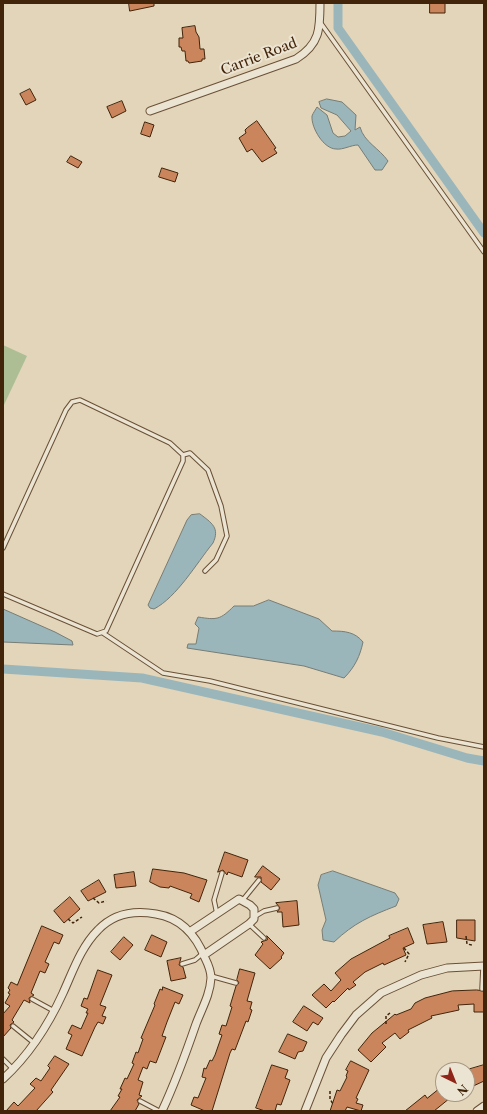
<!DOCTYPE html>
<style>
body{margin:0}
#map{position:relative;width:487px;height:1114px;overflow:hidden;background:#e2d5b9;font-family:"Libre Caslon Text",serif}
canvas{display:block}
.frame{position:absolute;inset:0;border:4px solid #42240a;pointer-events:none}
.north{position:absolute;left:435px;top:1062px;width:40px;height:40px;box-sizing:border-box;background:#ece4d2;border:1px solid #a89782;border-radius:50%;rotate:137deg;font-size:11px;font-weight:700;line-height:16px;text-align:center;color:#42240a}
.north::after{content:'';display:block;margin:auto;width:14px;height:18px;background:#8f2418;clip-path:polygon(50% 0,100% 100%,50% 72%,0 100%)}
</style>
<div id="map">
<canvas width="487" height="1114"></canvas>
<div class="frame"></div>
<div class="north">N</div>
</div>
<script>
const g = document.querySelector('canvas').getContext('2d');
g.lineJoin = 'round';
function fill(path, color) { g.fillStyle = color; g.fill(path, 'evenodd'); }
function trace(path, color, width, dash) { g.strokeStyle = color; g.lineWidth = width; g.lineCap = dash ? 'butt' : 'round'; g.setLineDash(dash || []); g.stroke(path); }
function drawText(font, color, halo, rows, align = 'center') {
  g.font = font + ' "Libre Caslon Text",serif'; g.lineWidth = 4; g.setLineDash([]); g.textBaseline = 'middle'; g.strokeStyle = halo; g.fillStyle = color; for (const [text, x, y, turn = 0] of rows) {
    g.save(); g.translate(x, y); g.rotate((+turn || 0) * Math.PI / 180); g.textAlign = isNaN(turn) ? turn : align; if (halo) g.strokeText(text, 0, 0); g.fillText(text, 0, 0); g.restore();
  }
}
fill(new Path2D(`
 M 3,345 L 27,356 L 3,407 Z`), '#adbe94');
const water = new Path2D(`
 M 327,99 L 342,102 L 356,115 L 355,130 L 360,127 C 364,142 379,148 388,161 L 382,170 L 375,170 L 358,145 C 351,145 343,150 336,149 C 324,149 311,128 312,116 C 313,113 316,109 317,107 L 327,115 L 333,133 L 338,137 L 345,136 L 351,131 L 337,115 L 321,108 L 319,102 Z
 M 200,514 C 212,523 220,528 213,543 C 196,564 177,597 154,609 L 150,608 L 148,605 L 187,520 L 191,515 Z
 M 269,600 L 319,619 L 332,631 C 345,631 355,632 363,642 C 360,656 355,667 344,678 L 304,666 L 187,648 L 188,644 L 196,644 L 199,628 L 195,624 L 198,617 C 217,620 220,620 234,606 L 253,606 Z
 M 3,609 L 55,632 L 72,641 L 73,645 L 3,642 Z
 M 333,871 L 395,893 L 399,899 L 396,906 C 370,916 354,923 334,942 L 323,940 L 322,930 L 326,920 L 318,885 L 321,875 Z`);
fill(water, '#9ab6bb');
trace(water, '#777c74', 1);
trace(new Path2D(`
 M 338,3 L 338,28 L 484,233
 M 3,669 L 142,678 L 382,732 L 467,758 L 484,761`), '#9ab6bb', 9);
const building = new Path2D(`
 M 129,3 L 154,3 L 154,6 L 130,11 Z
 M 430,3 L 445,3 L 445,13 L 430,13 Z
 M 195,26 L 196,32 L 199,37 L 200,49 L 204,49 L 205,59 L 202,59 L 202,61 L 189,63 L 188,61 L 186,61 L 185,51 L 182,51 L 181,47 L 179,47 L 179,38 L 183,38 L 182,28 Z
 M 30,89 L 36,100 L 26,105 L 20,94 Z
 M 122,101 L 126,111 L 112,118 L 107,107 Z
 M 257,121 L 276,148 L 274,149 L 277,153 L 262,162 L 252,149 L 247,152 L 239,138 L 246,133 L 245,130 L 247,128 Z
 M 145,122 L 154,125 L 150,137 L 141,134 Z
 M 71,156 L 82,162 L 78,168 L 67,162 Z
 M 162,168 L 178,173 L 175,182 L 159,177 Z
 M 225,852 L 248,860 L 242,877 L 228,872 L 227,875 L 223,870 L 218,872 Z
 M 263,866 L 280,879 L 271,890 L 261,882 L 261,877 L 255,877 Z
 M 153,869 L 184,873 L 207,880 L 199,902 L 190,898 L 192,894 L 170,886 L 169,888 L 160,887 L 150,882 Z
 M 134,872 L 136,886 L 116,888 L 114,875 Z
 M 99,880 L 106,892 L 88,901 L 81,891 Z
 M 70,897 L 80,909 L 64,923 L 54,911 Z
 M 297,901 L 299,925 L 283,927 L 282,912 L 277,912 L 280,908 L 276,903 Z
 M 457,920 L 475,920 L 475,941 L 457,938 Z
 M 443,922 L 447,942 L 427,944 L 423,925 Z
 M 42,926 L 63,935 L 59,944 L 54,942 L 45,962 L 49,964 L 45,973 L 40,971 L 31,993 L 34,995 L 29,998 L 30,1003 L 24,1000 L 12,1020 L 14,1022 L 10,1025 L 11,1028 L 3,1037 L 3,1014 L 10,1006 L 5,1003 L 10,994 L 8,993 L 10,990 L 8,988 L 11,982 L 17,985 Z
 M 408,928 L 414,943 L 403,948 L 406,955 L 384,965 L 383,963 L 365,972 L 353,982 L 356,985 L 349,990 L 348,988 L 334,1002 L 333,1001 L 326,1008 L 312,995 L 324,984 L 331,991 L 341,980 L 335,973 L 351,959 L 390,938 L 389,936 Z
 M 152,935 L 167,942 L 161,957 L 145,950 Z
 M 267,936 L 284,953 L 281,957 L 282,958 L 270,969 L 255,955 L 263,944 L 261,942 L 267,940 Z
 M 124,937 L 133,945 L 120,960 L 111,952 Z
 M 181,958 L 179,965 L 183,967 L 186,978 L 171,981 L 167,961 Z
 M 240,969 L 255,973 L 247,1001 L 252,1002 L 250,1009 L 252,1010 L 248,1022 L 246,1021 L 235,1050 L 232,1049 L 230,1053 L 212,1111 L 205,1111 L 191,1105 L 194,1097 L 198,1098 L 206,1078 L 202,1077 L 204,1068 L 206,1069 L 210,1060 L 212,1061 L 215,1055 L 222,1035 L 219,1034 L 222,1025 L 226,1026 L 232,1007 L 230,1006 L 236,986 L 239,983 L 237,980 Z
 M 98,970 L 112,975 L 100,1005 L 106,1007 L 102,1016 L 106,1017 L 103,1024 L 98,1022 L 95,1027 L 82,1056 L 66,1049 L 72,1035 L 68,1033 L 72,1025 L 81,1029 L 88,1013 L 86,1013 L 88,1009 L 81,1006 L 84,998 L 87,999 Z
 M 163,987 L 183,995 L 179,1004 L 175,1002 L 167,1022 L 162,1036 L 166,1037 L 156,1063 L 150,1061 L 147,1069 L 143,1067 L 138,1080 L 143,1082 L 139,1095 L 142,1096 L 137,1100 L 139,1104 L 135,1111 L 110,1111 L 120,1097 L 118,1096 L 122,1089 L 120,1089 L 125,1078 L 127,1079 L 134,1064 L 132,1063 L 136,1052 L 138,1053 L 143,1039 L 141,1038 L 155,1005 L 154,1004 L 160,989 L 162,990 Z
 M 477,990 L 484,991 L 484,1012 L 474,1012 L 474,1004 L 458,1005 L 459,1010 L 431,1016 L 432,1018 L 408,1030 L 409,1032 L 400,1039 L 395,1033 L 382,1043 L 386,1047 L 371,1062 L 358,1050 L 372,1033 L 389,1019 L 395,1014 L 396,1015 L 411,1009 L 415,1003 L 425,998 L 452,991 Z
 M 304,1006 L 323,1018 L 318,1025 L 313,1022 L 307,1031 L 293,1022 Z
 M 288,1034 L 307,1042 L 303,1051 L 298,1052 L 295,1059 L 279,1052 Z
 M 55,1056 L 69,1064 L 51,1090 L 53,1092 L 36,1111 L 6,1111 L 14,1102 L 18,1106 L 35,1088 L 30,1084 L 36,1078 L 41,1081 L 50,1068 L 48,1066 Z
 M 351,1061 L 369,1070 L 356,1098 L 358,1099 L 356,1103 L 363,1105 L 361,1111 L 347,1107 L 345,1111 L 330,1111 L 337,1090 L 340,1091 L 347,1077 L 346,1076 L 348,1071 L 346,1070 Z
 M 272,1065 L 288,1070 L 285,1078 L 290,1080 L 281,1105 L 277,1104 L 275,1111 L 265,1111 L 256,1108 Z
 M 484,1065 L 484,1081 L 469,1088 L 467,1070 Z
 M 443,1086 L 443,1094 L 455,1094 L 434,1111 L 405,1111 L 425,1095 L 427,1098 Z`);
fill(building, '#ca855d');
trace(building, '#42240a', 1);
const service = new Path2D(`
 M 320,22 L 484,252
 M 183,455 L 190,453 L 208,470 L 221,506 L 227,536 L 216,560 L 205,571
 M 3,548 L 66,410 L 72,402 L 80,400 L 170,443 L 183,455 L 183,461 L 106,631 L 97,634 L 3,594
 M 103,633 L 163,673 L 210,681 L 438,738 L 484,747
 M 242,901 L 259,880
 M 217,914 L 214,900 L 222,873
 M 254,917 L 264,911 L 277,908
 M 249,924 L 264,938
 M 182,964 L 195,960 L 202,954
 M 211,976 L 236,983
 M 482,989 L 483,967
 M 32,999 L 54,1011
 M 13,1026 L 34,1043
 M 3,1059 L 13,1069
 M 140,1101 L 159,1111`);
const minor = new Path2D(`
 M 150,111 L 296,59 C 320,44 320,29 320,3
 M 191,931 L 239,899 L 250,905 L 254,909 L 254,919 L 249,924 L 204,955
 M 3,1079 C 29,1055 48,1026 63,993 C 73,971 81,947 98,930 C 114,913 134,910 156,914 C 181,918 196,935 205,958 C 208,964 211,970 211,978 C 210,995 202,1008 196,1024 C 186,1053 175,1083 162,1111
 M 305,1111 L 326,1058 L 341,1035 L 356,1015 L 381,993 L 421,975 L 447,968 L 484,966
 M 477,1111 L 484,1106`);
trace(service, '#6a5036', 5.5);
trace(minor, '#6a5036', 9);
trace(new Path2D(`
 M 93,898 L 99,903 L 106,901
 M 68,919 L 73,923 L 82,917
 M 466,936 L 467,944 L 472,945
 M 404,948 L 409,954 L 405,962
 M 386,1024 L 386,1016 L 390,1013
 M 330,1091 L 330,1099 L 333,1104`), '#42240a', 1.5, [3, 2]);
trace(service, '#ece4d2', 3.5);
trace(minor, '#ece4d2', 7);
drawText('14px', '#42240a', '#ece4d2', [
 ["Carrie Road",259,57,-21]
]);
</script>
